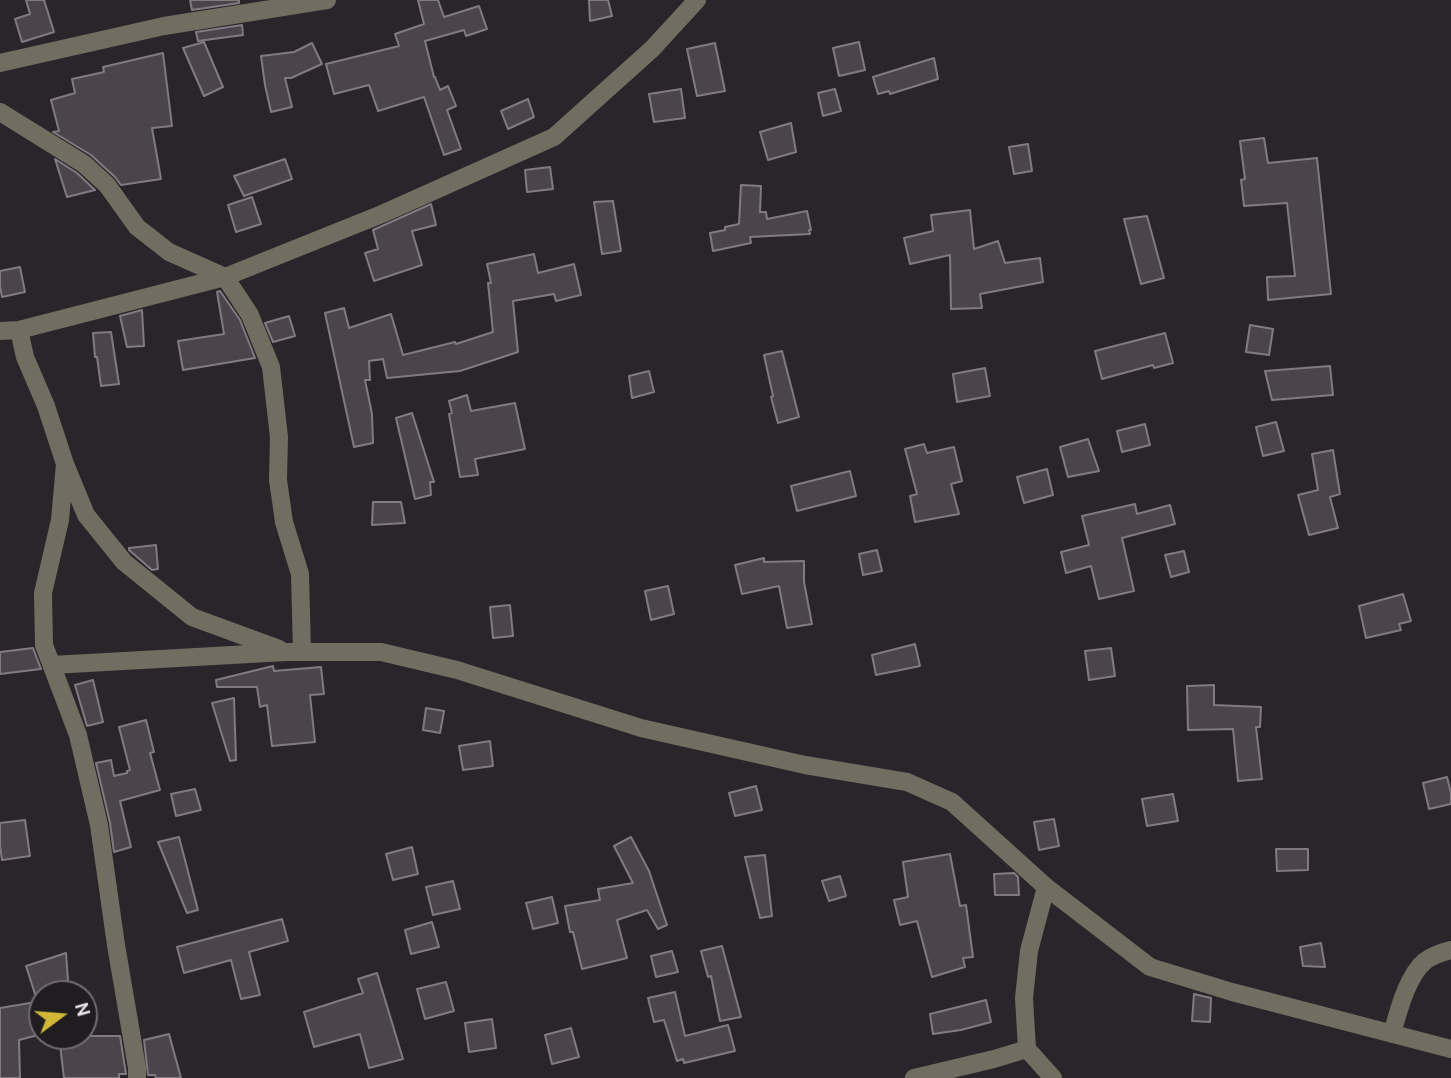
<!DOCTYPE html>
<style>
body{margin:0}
#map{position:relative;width:1451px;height:1078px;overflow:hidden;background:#2a252a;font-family:Overpass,sans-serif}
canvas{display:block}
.north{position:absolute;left:28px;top:980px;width:70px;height:70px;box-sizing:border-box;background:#201c20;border:2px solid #6f6b6f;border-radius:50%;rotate:74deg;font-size:19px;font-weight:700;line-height:28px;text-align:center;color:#e6e2e6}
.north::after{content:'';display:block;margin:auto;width:24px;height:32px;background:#d2b736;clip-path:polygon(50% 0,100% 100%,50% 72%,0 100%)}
</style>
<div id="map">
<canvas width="1451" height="1078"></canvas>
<div class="north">N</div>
</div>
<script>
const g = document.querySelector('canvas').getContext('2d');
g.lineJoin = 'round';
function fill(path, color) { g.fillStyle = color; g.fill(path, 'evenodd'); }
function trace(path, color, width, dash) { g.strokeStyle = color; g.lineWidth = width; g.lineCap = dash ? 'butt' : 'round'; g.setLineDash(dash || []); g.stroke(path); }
const building = new Path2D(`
 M 26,0 L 44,0 L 54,32 L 22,42 L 15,19 L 30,14 Z
 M 190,0 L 239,0 L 239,3 L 192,10 Z
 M 418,0 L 438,0 L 444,17 L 479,6 L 487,29 L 466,36 L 464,30 L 425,41 L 434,77 L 435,77 L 440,90 L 448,86 L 456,106 L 447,110 L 461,149 L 444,155 L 424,97 L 378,111 L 369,85 L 334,94 L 326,64 L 399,46 L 395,34 L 424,24 Z
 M 589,0 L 608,0 L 612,16 L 590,21 Z
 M 242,25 L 243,35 L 198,41 L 196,32 Z
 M 204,42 L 223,87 L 204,96 L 183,48 Z
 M 859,42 L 865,70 L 839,76 L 833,48 Z
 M 312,43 L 322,64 L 291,78 L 285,78 L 292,107 L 271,112 L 265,85 L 261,56 L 294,52 Z
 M 715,43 L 725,91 L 697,96 L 687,49 Z
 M 163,53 L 172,126 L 152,128 L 161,179 L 121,185 L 115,177 L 91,155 L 53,132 L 59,131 L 51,100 L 75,93 L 72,79 L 104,72 L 103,67 Z
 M 934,58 L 938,79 L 890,94 L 889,91 L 878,94 L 873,77 Z
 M 681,89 L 685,118 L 654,122 L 649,94 Z
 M 835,89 L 841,111 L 823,116 L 818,93 Z
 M 528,99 L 534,117 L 508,129 L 501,111 Z
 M 791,123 L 796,152 L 768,160 L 760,132 Z
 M 1264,138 L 1268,163 L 1317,158 L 1331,294 L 1268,300 L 1267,277 L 1295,276 L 1287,203 L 1244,206 L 1241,180 L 1245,179 L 1240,141 Z
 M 1028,144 L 1032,171 L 1014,174 L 1009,147 Z
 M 55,159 L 77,173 L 95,190 L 67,197 Z
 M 285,159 L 292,179 L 244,196 L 234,176 Z
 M 550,167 L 553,189 L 527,192 L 525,170 Z
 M 741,185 L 761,186 L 760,212 L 766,212 L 767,219 L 807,211 L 811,230 L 809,230 L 810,234 L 750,237 L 751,243 L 713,251 L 710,233 L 725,230 L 725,227 L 739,224 Z
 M 252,197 L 261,224 L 236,232 L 228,205 Z
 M 613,201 L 621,251 L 602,254 L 594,202 Z
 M 431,204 L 436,225 L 412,231 L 422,265 L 374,281 L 365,253 L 378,249 L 373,230 Z
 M 970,210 L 974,249 L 998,241 L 1005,263 L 1040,258 L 1043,282 L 980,294 L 982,308 L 951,309 L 950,255 L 910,264 L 904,238 L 933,231 L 931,215 Z
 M 1147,216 L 1164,278 L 1141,284 L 1124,219 Z
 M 534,254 L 538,273 L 574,264 L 581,295 L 556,301 L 554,294 L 513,301 L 518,352 L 460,371 L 387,378 L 383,359 L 369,361 L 370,380 L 365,380 L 372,414 L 373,443 L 354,447 L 325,313 L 344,308 L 349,328 L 391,314 L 403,355 L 455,342 L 456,344 L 493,332 L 488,283 L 491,283 L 487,264 Z
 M 20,267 L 25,292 L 2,297 L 0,286 L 0,271 Z
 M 220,291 L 240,320 L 255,358 L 183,370 L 178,341 L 224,334 L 217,292 Z
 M 142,310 L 144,346 L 127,347 L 120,316 Z
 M 289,316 L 295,336 L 273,342 L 265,323 Z
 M 1250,325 L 1273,329 L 1269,355 L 1246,352 Z
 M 111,332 L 119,384 L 101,386 L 97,357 L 95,357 L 93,333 Z
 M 1165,333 L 1173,363 L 1154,368 L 1153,365 L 1102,379 L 1095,351 Z
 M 782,351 L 799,417 L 778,423 L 771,397 L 773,396 L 764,355 Z
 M 1330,366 L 1333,395 L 1272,400 L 1265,371 Z
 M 985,368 L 990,396 L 957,402 L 953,374 Z
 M 649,371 L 654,392 L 632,398 L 629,376 Z
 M 467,395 L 471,411 L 515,403 L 525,449 L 475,459 L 478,475 L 460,477 L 449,414 L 452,413 L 449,401 Z
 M 412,413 L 434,482 L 430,482 L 431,495 L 415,499 L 396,418 Z
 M 1276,422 L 1284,451 L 1263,456 L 1256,427 Z
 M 1145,424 L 1150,445 L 1122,452 L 1117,431 Z
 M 1088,439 L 1099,471 L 1068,477 L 1060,447 Z
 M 924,444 L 927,453 L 954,447 L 962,481 L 951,484 L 959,514 L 915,522 L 910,496 L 917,494 L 905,449 Z
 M 1333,450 L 1340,494 L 1330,497 L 1338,528 L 1309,535 L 1298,495 L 1318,490 L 1312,454 Z
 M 1047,469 L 1053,495 L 1024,503 L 1017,477 Z
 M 850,471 L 856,496 L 797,511 L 791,486 Z
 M 373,502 L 401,502 L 405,523 L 372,525 Z
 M 1135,504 L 1137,514 L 1170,505 L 1175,524 L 1122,538 L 1134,591 L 1099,599 L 1091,566 L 1066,573 L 1061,552 L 1089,545 L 1082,516 Z
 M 156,545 L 158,569 L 152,570 L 129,550 L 129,548 Z
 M 877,550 L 882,571 L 863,575 L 859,554 Z
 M 1184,551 L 1189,572 L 1171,577 L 1165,555 Z
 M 764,558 L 764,562 L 804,561 L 804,582 L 812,624 L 787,628 L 779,586 L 742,594 L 735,565 Z
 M 668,586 L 674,614 L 651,620 L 645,591 Z
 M 1403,594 L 1411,621 L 1399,624 L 1401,630 L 1366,638 L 1359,606 Z
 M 510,605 L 513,636 L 493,638 L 490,607 Z
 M 915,644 L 920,666 L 876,675 L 872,655 Z
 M 33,648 L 41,669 L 0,674 L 0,652 Z
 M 1111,648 L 1115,676 L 1089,680 L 1085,651 Z
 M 273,666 L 274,671 L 321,667 L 324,694 L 310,695 L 315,742 L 272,746 L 267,705 L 260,707 L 257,687 L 217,687 L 216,680 Z
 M 93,680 L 103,722 L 87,726 L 75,685 Z
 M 1214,685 L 1214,705 L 1261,707 L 1260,727 L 1256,727 L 1262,779 L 1238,781 L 1233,729 L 1188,730 L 1187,686 Z
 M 234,698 L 236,760 L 230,761 L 212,703 Z
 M 426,708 L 444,711 L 440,733 L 423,730 Z
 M 146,720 L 154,752 L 150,753 L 160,790 L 120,801 L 131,847 L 114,852 L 110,823 L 96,763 L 111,760 L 114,776 L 127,773 L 127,771 L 130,770 L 119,727 Z
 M 490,741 L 493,766 L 463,770 L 459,746 Z
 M 1447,777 L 1451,793 L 1451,804 L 1429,809 L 1423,783 Z
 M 756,786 L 762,810 L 735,816 L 729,793 Z
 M 195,789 L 201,810 L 176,816 L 171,794 Z
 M 1173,794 L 1178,821 L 1147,826 L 1142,799 Z
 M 1054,819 L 1059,846 L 1039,850 L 1034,822 Z
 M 25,820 L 30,856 L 2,860 L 0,846 L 0,823 Z
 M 179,837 L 198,910 L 187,913 L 158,842 Z
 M 631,837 L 649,871 L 667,925 L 658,929 L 647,910 L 617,920 L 627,958 L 582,969 L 573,932 L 570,932 L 565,906 L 600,900 L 598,889 L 633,883 L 614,846 Z
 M 412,847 L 418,874 L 393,880 L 386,854 Z
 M 1276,849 L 1308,849 L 1308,870 L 1277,871 Z
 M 950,854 L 960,906 L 966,905 L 973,957 L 963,958 L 965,967 L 932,977 L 917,921 L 900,925 L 894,900 L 908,897 L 903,862 Z
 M 765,855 L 772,916 L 760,918 L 745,857 Z
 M 1014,873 L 1018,877 L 1019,895 L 995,895 L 994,874 Z
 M 840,876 L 846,896 L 829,901 L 822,881 Z
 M 453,881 L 460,909 L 433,915 L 426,887 Z
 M 552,897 L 558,923 L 533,929 L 526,903 Z
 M 282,919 L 288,941 L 249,952 L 260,995 L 241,999 L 231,960 L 184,973 L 177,947 Z
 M 432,922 L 439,947 L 411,954 L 405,930 Z
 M 1321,943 L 1325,967 L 1303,966 L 1300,947 Z
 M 722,946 L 741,1017 L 720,1021 L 711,976 L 708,977 L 701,951 Z
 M 672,951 L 678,972 L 656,977 L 651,956 Z
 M 66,953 L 69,994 L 35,994 L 26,966 Z
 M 377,973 L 403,1059 L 369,1068 L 360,1034 L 314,1047 L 304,1012 L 363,993 L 358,979 Z
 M 446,982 L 454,1011 L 425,1019 L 417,989 Z
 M 675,992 L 685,1036 L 728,1025 L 735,1051 L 684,1063 L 683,1059 L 677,1061 L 664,1020 L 654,1022 L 648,998 Z
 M 1194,994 L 1211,998 L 1210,1022 L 1192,1021 Z
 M 986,1000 L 991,1022 L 961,1030 L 933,1034 L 930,1014 Z
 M 42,1001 L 42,1034 L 19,1040 L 20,1078 L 0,1078 L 0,1008 Z
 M 492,1019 L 496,1048 L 469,1052 L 465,1023 Z
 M 571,1028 L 579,1057 L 552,1064 L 545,1035 Z
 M 169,1034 L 181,1078 L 156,1078 L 155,1075 L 148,1075 L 144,1040 Z
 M 59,1036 L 120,1036 L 126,1074 L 119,1074 L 119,1078 L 64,1078 Z`);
fill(building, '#4b454b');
trace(building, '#817b81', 2);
trace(new Path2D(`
 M 0,63 L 164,26 L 327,0
 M 0,112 L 84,164 L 107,185 L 137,227 L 169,252 L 225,277 L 250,315 L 271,367 L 279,437 L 278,480 L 284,522 L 300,574 L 302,652
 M 19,330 L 25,357 L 46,406 L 65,464 L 86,515 L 124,562 L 192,617 L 279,649
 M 0,331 L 19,330 L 225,277 L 382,214 L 554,137 L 652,49 L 697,0
 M 65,464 L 60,520 L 43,593 L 44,645 L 78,735 L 99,825 L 116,945 L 137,1068 L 137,1078
 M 52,665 L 286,652 L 381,652 L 457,670 L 641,728 L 805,765 L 907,782 L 952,802 L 1046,887 L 1150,967 L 1232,992 L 1451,1049
 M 1392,1034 C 1398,1012 1407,976 1425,961 C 1432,956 1443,952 1451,950
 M 1027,1049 L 1053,1078
 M 914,1078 L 994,1059 L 1027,1049 L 1024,998 L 1029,951 L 1046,887`), '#716e61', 18);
</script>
